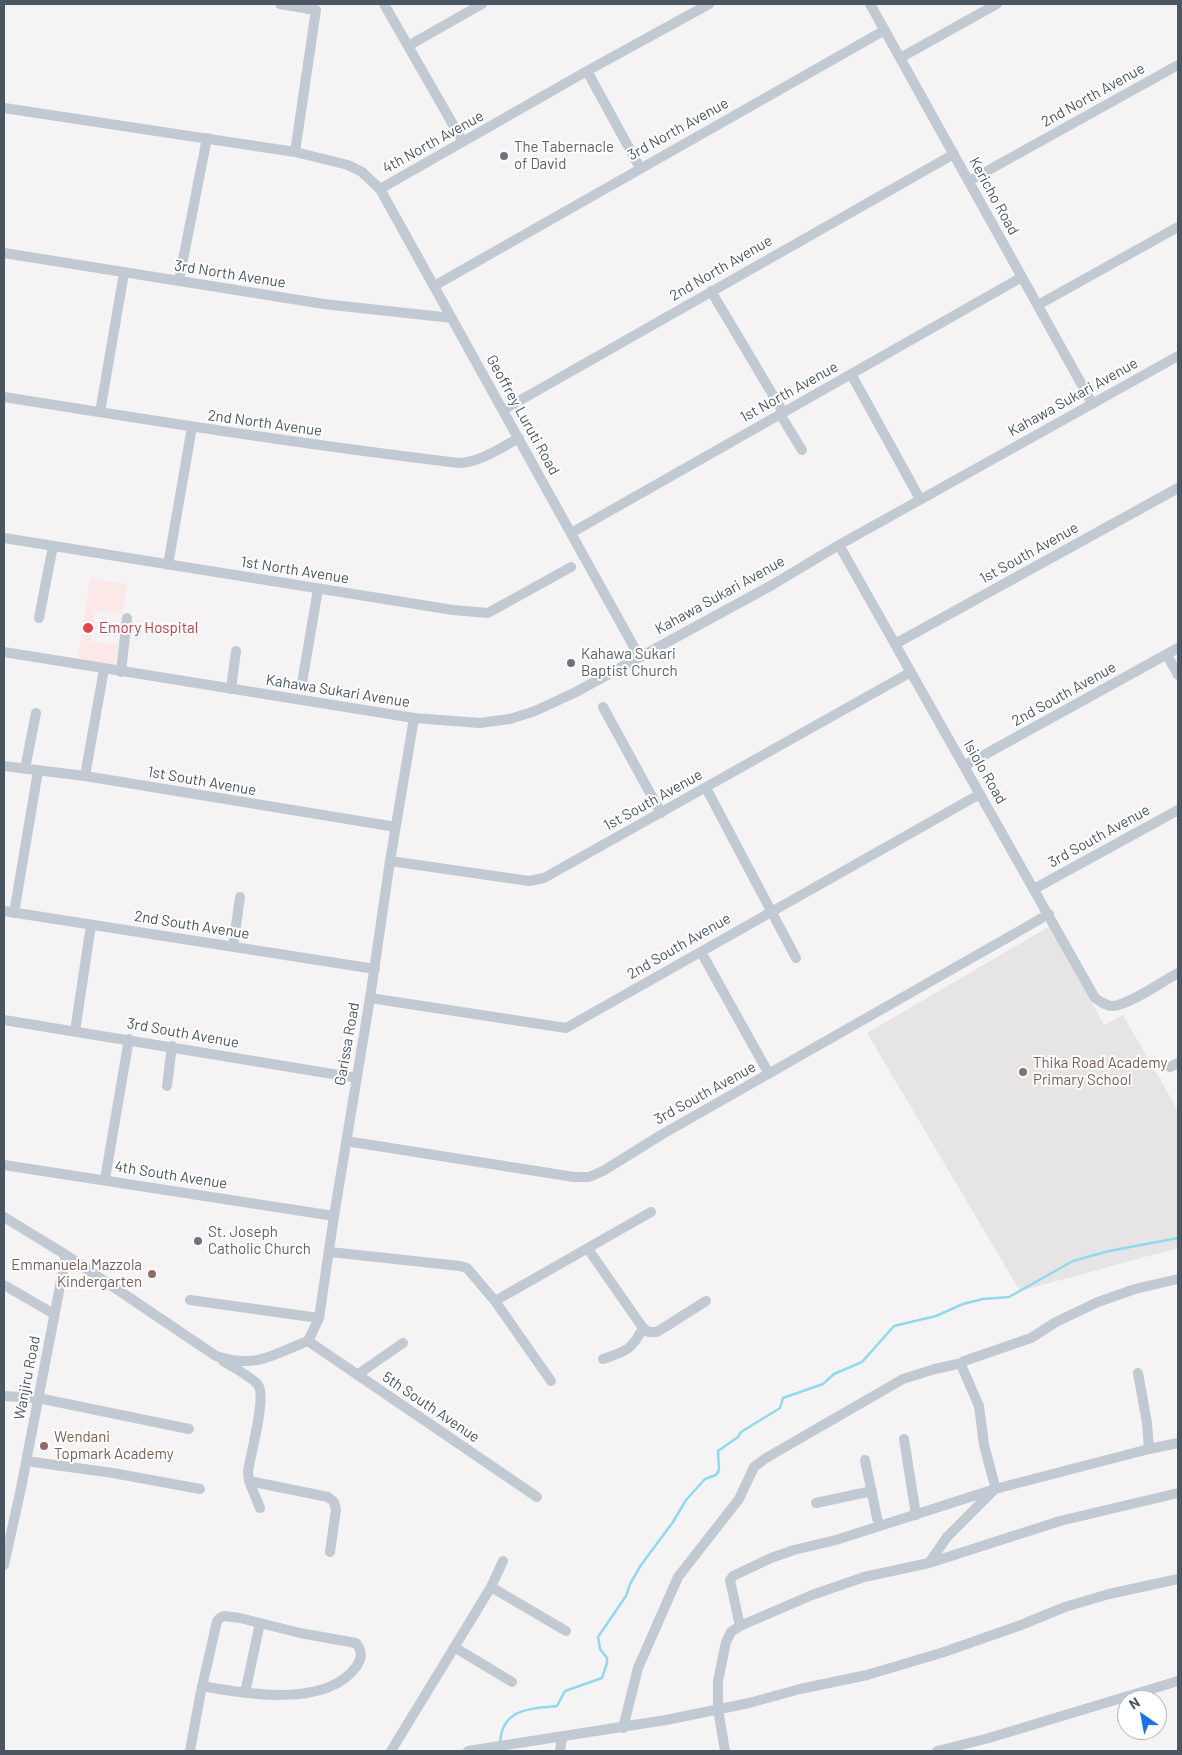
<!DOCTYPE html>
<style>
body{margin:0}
#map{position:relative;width:1182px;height:1755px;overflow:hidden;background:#f5f3f3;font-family:Barlow,sans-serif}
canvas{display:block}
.frame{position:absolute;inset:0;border:5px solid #4a5661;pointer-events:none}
.north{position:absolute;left:1117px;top:1690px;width:50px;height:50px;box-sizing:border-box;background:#fff;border:1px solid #b7bbc0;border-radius:50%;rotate:327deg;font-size:14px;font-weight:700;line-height:20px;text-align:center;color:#4a5661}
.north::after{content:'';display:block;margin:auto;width:18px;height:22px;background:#1a73e8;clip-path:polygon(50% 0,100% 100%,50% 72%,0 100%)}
</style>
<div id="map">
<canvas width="1182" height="1755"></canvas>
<div class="frame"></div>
<div class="north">N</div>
</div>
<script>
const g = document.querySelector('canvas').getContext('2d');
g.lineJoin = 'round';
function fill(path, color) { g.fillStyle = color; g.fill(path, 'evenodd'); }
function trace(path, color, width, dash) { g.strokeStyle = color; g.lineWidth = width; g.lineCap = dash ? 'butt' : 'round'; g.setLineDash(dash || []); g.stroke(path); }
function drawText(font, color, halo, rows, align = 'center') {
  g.font = font + ' Barlow,sans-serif'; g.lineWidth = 4; g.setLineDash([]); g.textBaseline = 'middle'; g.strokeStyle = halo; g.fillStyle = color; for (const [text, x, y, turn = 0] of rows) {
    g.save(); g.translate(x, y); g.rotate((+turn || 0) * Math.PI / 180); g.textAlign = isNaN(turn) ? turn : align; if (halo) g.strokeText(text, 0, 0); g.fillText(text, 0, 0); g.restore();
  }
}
fill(new Path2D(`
 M 1050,926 L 1104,1025 L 1123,1015 L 1178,1111 L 1178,1248 L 1020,1291 L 867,1033 Z`), '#e6e4e5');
fill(new Path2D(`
 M 90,579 L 127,584 L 122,614 L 95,611 L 91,641 L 118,645 L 115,665 L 78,659 Z`), '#fce8e6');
trace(new Path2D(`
 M 500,1751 C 498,1710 524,1709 557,1706 L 565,1691 L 602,1678 L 607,1663 L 607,1658 L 600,1649 L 598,1637 L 626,1596 L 630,1584 L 641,1565 L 673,1522 L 686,1500 L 705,1479 L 716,1475 L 719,1470 L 718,1451 L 738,1437 L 741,1432 L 780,1408 L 783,1398 L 823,1384 L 834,1374 L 862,1362 L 894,1326 L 936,1316 L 963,1304 L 983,1299 L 1009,1297 L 1073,1261 L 1109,1251 L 1178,1238`), '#90daee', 2.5);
trace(new Path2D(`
 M 280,4 L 316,10 L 295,152
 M 384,4 L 463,142
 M 870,4 L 1092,403
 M 408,46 L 482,4
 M 900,58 L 997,4
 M 587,71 L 640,168
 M 4,108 L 295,152 L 348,165 L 362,172 L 380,189 L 639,656
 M 969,181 L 1178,65
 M 380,189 L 587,71 L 709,4
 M 4,253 L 324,304 L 452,318
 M 179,280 L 207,138
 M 434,286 L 885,30
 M 711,291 L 783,412
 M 1038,305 L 1178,227
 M 851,374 L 920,499
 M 4,397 C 155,421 307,445 459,463 C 481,462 500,448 519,438
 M 503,410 L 954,154
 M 100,412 L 124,273
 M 780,414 L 802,450
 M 571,533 L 1022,277
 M 4,538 L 453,610 L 488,613 L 571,567
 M 839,545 L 1095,998 C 1101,1002 1106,1006 1113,1006 C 1129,1005 1163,981 1178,973
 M 168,565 L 192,427
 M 39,618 L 53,546
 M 895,644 L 1178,488
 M 4,652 L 414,718 L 480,723 L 510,719 L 535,711 L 574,693 L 772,585 L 839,545 L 1178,356
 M 1167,655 L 1178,675
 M 121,672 L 127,618
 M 302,683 L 318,589
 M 231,689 L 236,651
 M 603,707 L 661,813
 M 4,766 L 85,776 L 396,827
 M 964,766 L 1178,648
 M 25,769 L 36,713
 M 85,776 L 104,669
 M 706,788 L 796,958
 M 390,861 L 529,881 L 544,878 L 911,672
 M 1034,889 L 1178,810
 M 4,911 L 375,969
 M 14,913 L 38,771
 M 233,947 L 240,897
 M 701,952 L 769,1074
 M 370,998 L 566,1028 L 980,794
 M 4,1020 L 357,1078
 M 75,1031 L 91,925
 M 1170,1067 L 1178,1063
 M 167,1086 L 172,1046
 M 346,1141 L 574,1177 L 589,1177 L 603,1171 L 661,1135 L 1049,914
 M 4,1165 L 334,1216
 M 105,1179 L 129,1039
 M 4,1217 L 66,1255 L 216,1356 C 257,1369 271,1355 308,1341 L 319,1318 L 334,1216 L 370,998 L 390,861 L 414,718
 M 588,1249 L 643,1328 L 649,1332 L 657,1332 L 706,1301
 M 330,1252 L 460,1266 L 467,1268 L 495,1301 L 551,1381
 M 4,1285 L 54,1314
 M 190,1300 L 319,1318
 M 495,1301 L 651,1212
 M 308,1341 L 537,1497
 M 603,1359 C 626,1351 631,1351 643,1328
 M 223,1361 C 231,1366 253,1378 258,1385 C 267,1397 250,1455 248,1472 L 249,1481 L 260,1508
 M 1138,1373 L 1147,1423 L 1149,1449
 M 357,1375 L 403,1343
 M 4,1396 L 38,1398 L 189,1429
 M 904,1439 L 916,1515
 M 865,1460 L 877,1518 L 880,1526
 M 26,1461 L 113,1473 L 200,1489
 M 249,1481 L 328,1497 L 334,1502 L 336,1510 L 330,1552
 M 816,1503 L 872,1491
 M 929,1563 L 947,1537 L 995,1489 L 995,1486 L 984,1445 L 979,1406 L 962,1367 L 962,1363
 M 4,1565 L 21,1488 L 66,1255
 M 491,1587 L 566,1631
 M 740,1626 L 730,1580 L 733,1576 L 771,1558 L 794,1550 L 836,1540 L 995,1489 L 1149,1449 L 1178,1443
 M 454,1647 L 512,1682
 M 245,1693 L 260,1623
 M 623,1728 L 638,1668 L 678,1577 L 739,1499 L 754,1467 L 766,1458 L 903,1379 L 935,1369 L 962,1363 L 964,1361 L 1031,1338 L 1056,1322 L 1098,1302 L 1135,1289 L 1178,1279
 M 190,1751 L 200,1696 L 217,1621 L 220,1618 L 224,1616 L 240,1618 L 300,1633 L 356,1643 C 363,1652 362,1658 356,1667 C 326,1708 245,1694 202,1686
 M 391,1751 L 491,1587 L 503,1561
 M 468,1751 L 666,1720 L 749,1703 L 800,1689 L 867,1675 L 944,1652 L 1021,1625 L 1065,1607 L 1109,1594 L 1178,1579
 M 560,1751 L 562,1737
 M 725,1751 L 718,1709 L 718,1681 L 726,1642 L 731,1632 L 740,1626 L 812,1595 L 864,1577 L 929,1563 L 1060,1521 L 1178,1493
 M 937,1751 L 989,1738 L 1178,1681`), '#c1cad2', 10);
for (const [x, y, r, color] of [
 [504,156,5,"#6b7280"],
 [88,628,6,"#e0444e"],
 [571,663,5,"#6b7280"],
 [1023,1072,5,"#8d6e63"],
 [198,1241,5,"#6b7280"],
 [152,1274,5,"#8d6e63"],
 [44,1446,5,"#8d6e63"]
]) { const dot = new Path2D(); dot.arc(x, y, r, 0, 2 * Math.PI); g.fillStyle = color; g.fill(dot); trace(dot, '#fff', 2); }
drawText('15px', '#4a5661', '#fff', [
 ["2nd North Avenue",1093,95,-29],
 ["3rd North Avenue",678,129,-29],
 ["4th North Avenue",433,142,-29],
 ["Kericho Road",994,196,61],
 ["2nd North Avenue",721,268,-30],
 ["3rd North Avenue",230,274,9],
 ["1st North Avenue",789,392,-29],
 ["Kahawa Sukari Avenue",1073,397,-29],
 ["Geoffrey Luruti Road",523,415,61],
 ["2nd North Avenue",265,423,8],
 ["1st South Avenue",1029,553,-29],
 ["1st North Avenue",295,570,9],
 ["Kahawa Sukari Avenue",720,595,-29],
 ["Kahawa Sukari Avenue",338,691,9],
 ["2nd South Avenue",1064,694,-29],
 ["Isiolo Road",985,772,60],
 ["1st South Avenue",202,781,10],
 ["1st South Avenue",653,800,-29],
 ["3rd South Avenue",1099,836,-29],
 ["2nd South Avenue",192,925,9],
 ["2nd South Avenue",679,946,-30],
 ["3rd South Avenue",183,1033,10],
 ["Garissa Road",347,1044,-80],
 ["3rd South Avenue",705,1093,-29],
 ["4th South Avenue",171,1175,9],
 ["Wanjiru Road",27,1378,-79],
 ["5th South Avenue",431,1407,34]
]);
drawText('15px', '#5b616d', '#fff', [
 ["The Tabernacle",514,147],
 ["of David",514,164],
 ["Kahawa Sukari",581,654],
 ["Baptist Church",581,671],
 ["St. Joseph",208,1232],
 ["Catholic Church",208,1249]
], 'left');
drawText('15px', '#be3a42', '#fff', [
 ["Emory Hospital",99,628]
], 'left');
drawText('15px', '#785e54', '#fff', [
 ["Thika Road Academy",1033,1063],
 ["Primary School",1033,1080],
 ["Emmanuela Mazzola",142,1265,"right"],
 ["Kindergarten",142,1282,"right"],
 ["Wendani",54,1437],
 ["Topmark Academy",54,1454]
], 'left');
</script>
